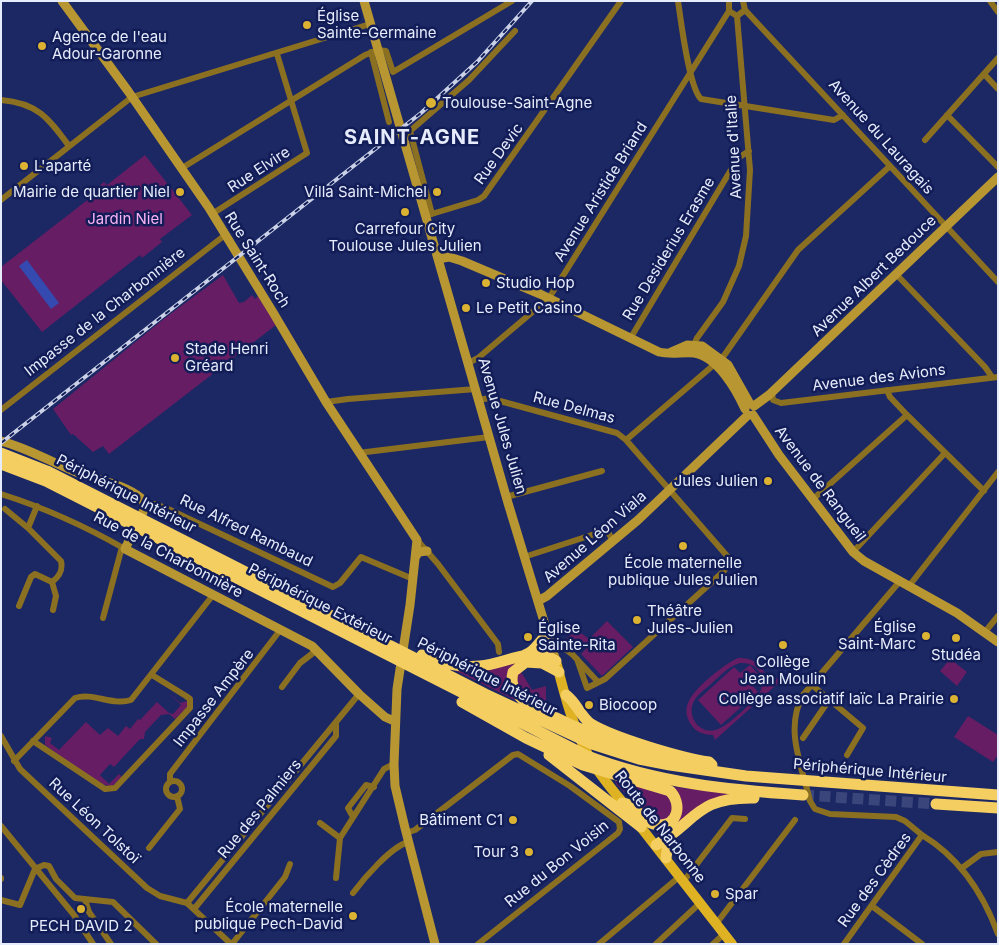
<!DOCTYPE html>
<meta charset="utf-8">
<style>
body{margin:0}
#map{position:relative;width:999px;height:945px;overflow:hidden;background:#1b2864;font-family:Inter,sans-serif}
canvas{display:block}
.frame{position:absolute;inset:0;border:2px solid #e6ecfb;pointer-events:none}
</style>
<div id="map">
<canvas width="999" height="945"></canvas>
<div class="frame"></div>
</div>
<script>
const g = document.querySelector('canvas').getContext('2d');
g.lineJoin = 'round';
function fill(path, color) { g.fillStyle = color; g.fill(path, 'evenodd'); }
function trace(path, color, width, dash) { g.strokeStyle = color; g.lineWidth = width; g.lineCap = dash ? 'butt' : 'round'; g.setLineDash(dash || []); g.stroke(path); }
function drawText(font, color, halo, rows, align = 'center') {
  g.font = font + ' Inter,sans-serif'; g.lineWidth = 5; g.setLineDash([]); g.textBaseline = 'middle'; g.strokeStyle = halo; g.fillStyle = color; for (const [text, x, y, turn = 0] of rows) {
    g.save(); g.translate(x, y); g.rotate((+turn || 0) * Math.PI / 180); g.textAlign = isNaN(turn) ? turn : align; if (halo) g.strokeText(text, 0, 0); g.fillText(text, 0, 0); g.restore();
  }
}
fill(new Path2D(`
 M 145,155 L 192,215 L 160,239 L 162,242 L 142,258 L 140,255 L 42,332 L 1,280 L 1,267 L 99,191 L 97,188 L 104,182 L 107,185 Z
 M 223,275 L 239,303 L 244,302 L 252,295 L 255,299 L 258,296 L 276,325 L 109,454 L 103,446 L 93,452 L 73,434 L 71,435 L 53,409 L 165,318 Z
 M 607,621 L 633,647 L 602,676 L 581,654 L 586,649 L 583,645 L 570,646 L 563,641 L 577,630 L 589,639 Z
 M 738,658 C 756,657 768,669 767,687 L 782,674 L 785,677 L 715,740 L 713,735 C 704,735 695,732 690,723 C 686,717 685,708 689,701 C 694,688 726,663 738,658 ZM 740,663 C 757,662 765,675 761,690 C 756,700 728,726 718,729 C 701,736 687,718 693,703 C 697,694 706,689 712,683 C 721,675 729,666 740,663 Z
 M 950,659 L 967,672 L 957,686 L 940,671 Z
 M 517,661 L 512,668 L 527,706 L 452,669 Z
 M 750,665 L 761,677 L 752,685 L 758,692 L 721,725 L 698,700 L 734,667 L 740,673 Z
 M 520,670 L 532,690 L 546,686 L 546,700 L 553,706 L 554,713 L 521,692 L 516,677 Z
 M 168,692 L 180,703 L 187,701 L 187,708 L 175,719 L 169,714 L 161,715 L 145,732 L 144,739 L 140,739 L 114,767 L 110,764 L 100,775 L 109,784 L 119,774 L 122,777 L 112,786 C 95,786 61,755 45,745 L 45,736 L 52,738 L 50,743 L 59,750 L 86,722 L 100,735 L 108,728 L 118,736 L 126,726 L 130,729 L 138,719 L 140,720 L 157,702 L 169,713 L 173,714 L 181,705 Z
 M 968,716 L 998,735 L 998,755 L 993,762 L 954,737 Z
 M 615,780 L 668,796 L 673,808 L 669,817 L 660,821 L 646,814 L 616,784 Z
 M 667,786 L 732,794 L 660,837 L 655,831 L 676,819 Z`), '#661d63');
fill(new Path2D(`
 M 27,260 L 59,303 L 51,309 L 19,266 Z`), '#344ab0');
trace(new Path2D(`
 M 803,795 L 936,804`), '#39457b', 11, [11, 5.5]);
trace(new Path2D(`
 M 678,1 C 681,21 689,88 701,99 L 834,120 L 843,115
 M 729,1 L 729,11 L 737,16 L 745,10 L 743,1
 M 990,1 L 998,12
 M 745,10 L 998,282
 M 371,52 L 389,122
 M 984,74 L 998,89
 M 1,100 C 38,103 49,119 69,146
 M 947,115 L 998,167
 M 925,140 L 998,58
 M 182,168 L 365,55 L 378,50 L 386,51 L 393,72 L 512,1
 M 1,200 L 132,97 L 370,24
 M 212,214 L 307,153 L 277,54
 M 432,214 L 410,131 L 469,80 L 515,31
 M 425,216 L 478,200 L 484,196 L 621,1
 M 896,274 L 985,367 L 992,377
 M 630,339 L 738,158 L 749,151
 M 693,347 L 697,338 L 723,302 L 739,266 L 746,236 L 750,170 L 737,16
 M 468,363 L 478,358 L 549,298 L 729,11
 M 887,390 L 890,397 L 907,415 L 984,491
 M 772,392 L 773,400 L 781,403 L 998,377
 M 479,400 L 489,398 L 617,433 L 626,440 L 728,557 L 729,563 L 724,571 L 605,679 L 587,688 L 577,659
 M 326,402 L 348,399 L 476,389
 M 1,410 L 225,235
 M 626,440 L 723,357 L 798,250 L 890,166
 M 358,453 L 489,437
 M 1,494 C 45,508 85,526 125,549
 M 506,497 L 602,471
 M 812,500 L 907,415
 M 145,504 L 155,504 L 166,508 L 333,587 L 340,583 L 361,557 L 413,579
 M 5,509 L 28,528
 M 417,540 L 438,564 L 498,644 L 499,652
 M 853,552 L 945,453
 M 524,557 L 604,531 L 608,532 L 612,539
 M 900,581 L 803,695 C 784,729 802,766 810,801 L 815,809 L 830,814 L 896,817 L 905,821 L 922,835
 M 52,582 L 56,596 L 53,610
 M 909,586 L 998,472
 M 19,606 L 31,577 L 35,574 L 52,582 C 60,576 63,570 61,561 L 28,528 L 37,506
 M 103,618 L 122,547
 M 985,632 L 998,616
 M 551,646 L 558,644 L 572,654 L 598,682
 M 812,685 L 863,728 L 847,755
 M 282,687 L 300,663 L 317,650
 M 1,736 L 20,769 L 147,888 L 160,896 L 187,903 L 231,944
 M 803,738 L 829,700
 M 33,741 L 105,789 L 115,788 L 190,708 L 190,699 L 186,696 L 152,675
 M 14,761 L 75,698 C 93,692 112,706 131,700 L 213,595
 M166 789a8 8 0 1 1 16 0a8 8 0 1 1-16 0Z
 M 170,782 L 170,774 L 173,770 L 281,629
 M 353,817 L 348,808 L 366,785 L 374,787
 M 320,823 L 340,838
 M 1,826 L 74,915 L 93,944
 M 406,833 L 415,830 L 513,755 L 518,754 L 570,786 L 619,822 L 620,829 L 618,833 L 478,944
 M 149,848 L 180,809 L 177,796
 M 962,868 L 981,854 L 998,852
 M 336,878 L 340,838 L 384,769 L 394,764
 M 1,879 L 1,878
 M 683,882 L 732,818 L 745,819
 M 353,893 C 364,878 391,847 408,842
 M 1,900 L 20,905 L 35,869 L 44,865 L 49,866 L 56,879 L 75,898 L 113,902 L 156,944
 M 85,900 L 89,912 L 111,944
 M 187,903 L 359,694
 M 872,906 L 922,944
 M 194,909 L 336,736 L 336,723
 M 716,924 L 795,820
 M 232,944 L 285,877 L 290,864
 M 599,944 L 679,877
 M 656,944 L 700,903
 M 713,944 L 724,934
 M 844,944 L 922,835 C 960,858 983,893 998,934`), '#8b7021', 6);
trace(new Path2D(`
 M 62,1 L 128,91 L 209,208 L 274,314 L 326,402 L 417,540 L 410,605 L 397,689 L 394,764 L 395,786 L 405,828 L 435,944
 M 364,1 L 508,503 L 556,661
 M 438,259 L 449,257 L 462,261 L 540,294 L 659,352 C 671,355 682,352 694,353 C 717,356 736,389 745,409
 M 671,352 L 687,345 L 702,346 L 728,365 L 750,404
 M 754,406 L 769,395 L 998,177
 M 753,415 L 779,455 L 853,552 L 864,561 L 957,613 L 998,642
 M 1,441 C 28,448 51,462 76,472 C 98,481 122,483 141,498 C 144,501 145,504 145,508 L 125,549 L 312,646 L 359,694 L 385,717 L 394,721
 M 416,556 L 419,552 L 427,551
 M 538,601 L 547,596 L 638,520 L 748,415`), '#b89632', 9);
trace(new Path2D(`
 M 557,665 C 565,697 574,731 591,760 C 601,777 615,793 628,809
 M 636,821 L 732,944`), '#deb222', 10);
trace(new Path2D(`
 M 1,453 L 47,471 L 485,694 L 592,744 L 639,759 L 670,765 L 746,776 L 998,795
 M 1,464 L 46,481 L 587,756 C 657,783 729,790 803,795
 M 422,655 C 440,663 460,668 480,666 C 505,664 533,645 556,661
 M 525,655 C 536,651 538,642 547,635
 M 559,672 L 542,663 L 526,662 L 513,672 C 510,684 514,691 522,699 C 567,727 617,745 668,758
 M 566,695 C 577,703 580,716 591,724 C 614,738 681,758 709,762 L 712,765
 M 462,702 L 526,738 L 583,765 L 670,791 C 682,803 679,826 658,825 C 642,824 638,804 622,803
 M 549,755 L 641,827
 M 936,804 L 998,808
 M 656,845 C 697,821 696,797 754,798
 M 666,858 L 668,843 L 672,834`), '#f5ce61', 11);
const rail = new Path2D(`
 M 1,443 L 421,113 L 477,62 L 532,1`);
trace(rail, '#cbd2e7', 4);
trace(rail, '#121d58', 2, [5.5]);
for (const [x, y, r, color] of [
 [307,25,5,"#dcb233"],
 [42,46,5,"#dcb233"],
 [431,103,6,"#dcb233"],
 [24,166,5,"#dcb233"],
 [180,192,5,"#dcb233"],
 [437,192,5,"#dcb233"],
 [405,212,5,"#dcb233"],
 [486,283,5,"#dcb233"],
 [466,308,5,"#dcb233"],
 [175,358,5,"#dcb233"],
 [768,481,5,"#dcb233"],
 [683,546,5,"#dcb233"],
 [637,620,5,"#dcb233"],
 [926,636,5,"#dcb233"],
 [528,637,5,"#dcb233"],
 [956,638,5,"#dcb233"],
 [783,645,5,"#dcb233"],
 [954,699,5,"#dcb233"],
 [589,705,5,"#dcb233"],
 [513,820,5,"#dcb233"],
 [529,852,5,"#dcb233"],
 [715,894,5,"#dcb233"],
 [81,909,5,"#dcb233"],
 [353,916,5,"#dcb233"]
]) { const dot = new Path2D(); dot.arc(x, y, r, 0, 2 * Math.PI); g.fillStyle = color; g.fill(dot); trace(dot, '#121d58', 2); }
drawText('15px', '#e6ecfb', '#121d58', [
 ["Église",317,16],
 ["Sainte-Germaine",317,33],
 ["Agence de l'eau",52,37],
 ["Adour-Garonne",52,54],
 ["Toulouse-Saint-Agne",442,103],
 ["L'aparté",34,166],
 ["Mairie de quartier Niel",170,192,"right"],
 ["Villa Saint-Michel",427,192,"right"],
 ["Carrefour City",405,229,"center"],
 ["Toulouse Jules Julien",405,246,"center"],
 ["Studio Hop",496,283],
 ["Le Petit Casino",476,308],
 ["Stade Henri",185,349],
 ["Gréard",185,366],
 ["Jules Julien",758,481,"right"],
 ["École maternelle",683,563,"center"],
 ["publique Jules Julien",683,580,"center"],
 ["Théâtre",647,611],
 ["Jules-Julien",647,628],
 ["Église",916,627,"right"],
 ["Saint-Marc",916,644,"right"],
 ["Église",538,628],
 ["Sainte-Rita",538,645],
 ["Studéa",956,655,"center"],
 ["Collège",783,662,"center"],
 ["Jean Moulin",783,679,"center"],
 ["Collège associatif laïc La Prairie",944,699,"right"],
 ["Biocoop",599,705],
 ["Bâtiment C1",503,820,"right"],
 ["Tour 3",519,852,"right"],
 ["Spar",725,894],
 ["École maternelle",343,907,"right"],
 ["publique Pech-David",343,924,"right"],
 ["PECH DAVID 2",81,926,"center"]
], 'left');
drawText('15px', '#e6ecfb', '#121d58', [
 ["Avenue du Lauragais",881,137,48],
 ["Avenue d'Italie",734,147,-93],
 ["Rue Devic",499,154,-54],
 ["Rue Elvire",259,170,-33],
 ["Avenue Aristide Briand",601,192,-58],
 ["Rue Desiderius Erasme",669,249,-59],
 ["Rue Saint-Roch",257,260,58],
 ["Avenue Albert Bedouce",874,276,-44],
 ["Impasse de la Charbonnière",105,312,-38],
 ["Avenue des Avions",879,378,-7],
 ["Rue Delmas",574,408,15],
 ["Avenue Jules Julien",502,426,74],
 ["Avenue de Rangueil",820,484,53],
 ["Périphérique Intérieur",126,494,27],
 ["Rue Alfred Rambaud",246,531,26],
 ["Avenue Léon Viala",595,537,-41],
 ["Rue de la Charbonnière",168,555,28],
 ["Périphérique Extérieur",320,604,27],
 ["Périphérique Intérieur",487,677,27],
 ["Impasse Ampère",214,698,-52],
 ["Périphérique Intérieur",870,771,5],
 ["Rue des Palmiers",260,809,-51],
 ["Rue Léon Tolstoï",94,821,43],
 ["Route de Narbonne",660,827,52],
 ["Rue du Bon Voisin",557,864,-39],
 ["Rue des Cèdres",875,880,-54]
]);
drawText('15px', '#f9b2f3', '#121d58', [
 ["Jardin Niel",125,219]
]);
g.letterSpacing = '1px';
drawText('bold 20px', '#e6ecfb', '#121d58', [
 ["SAINT-AGNE",412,138]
]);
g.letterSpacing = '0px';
</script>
